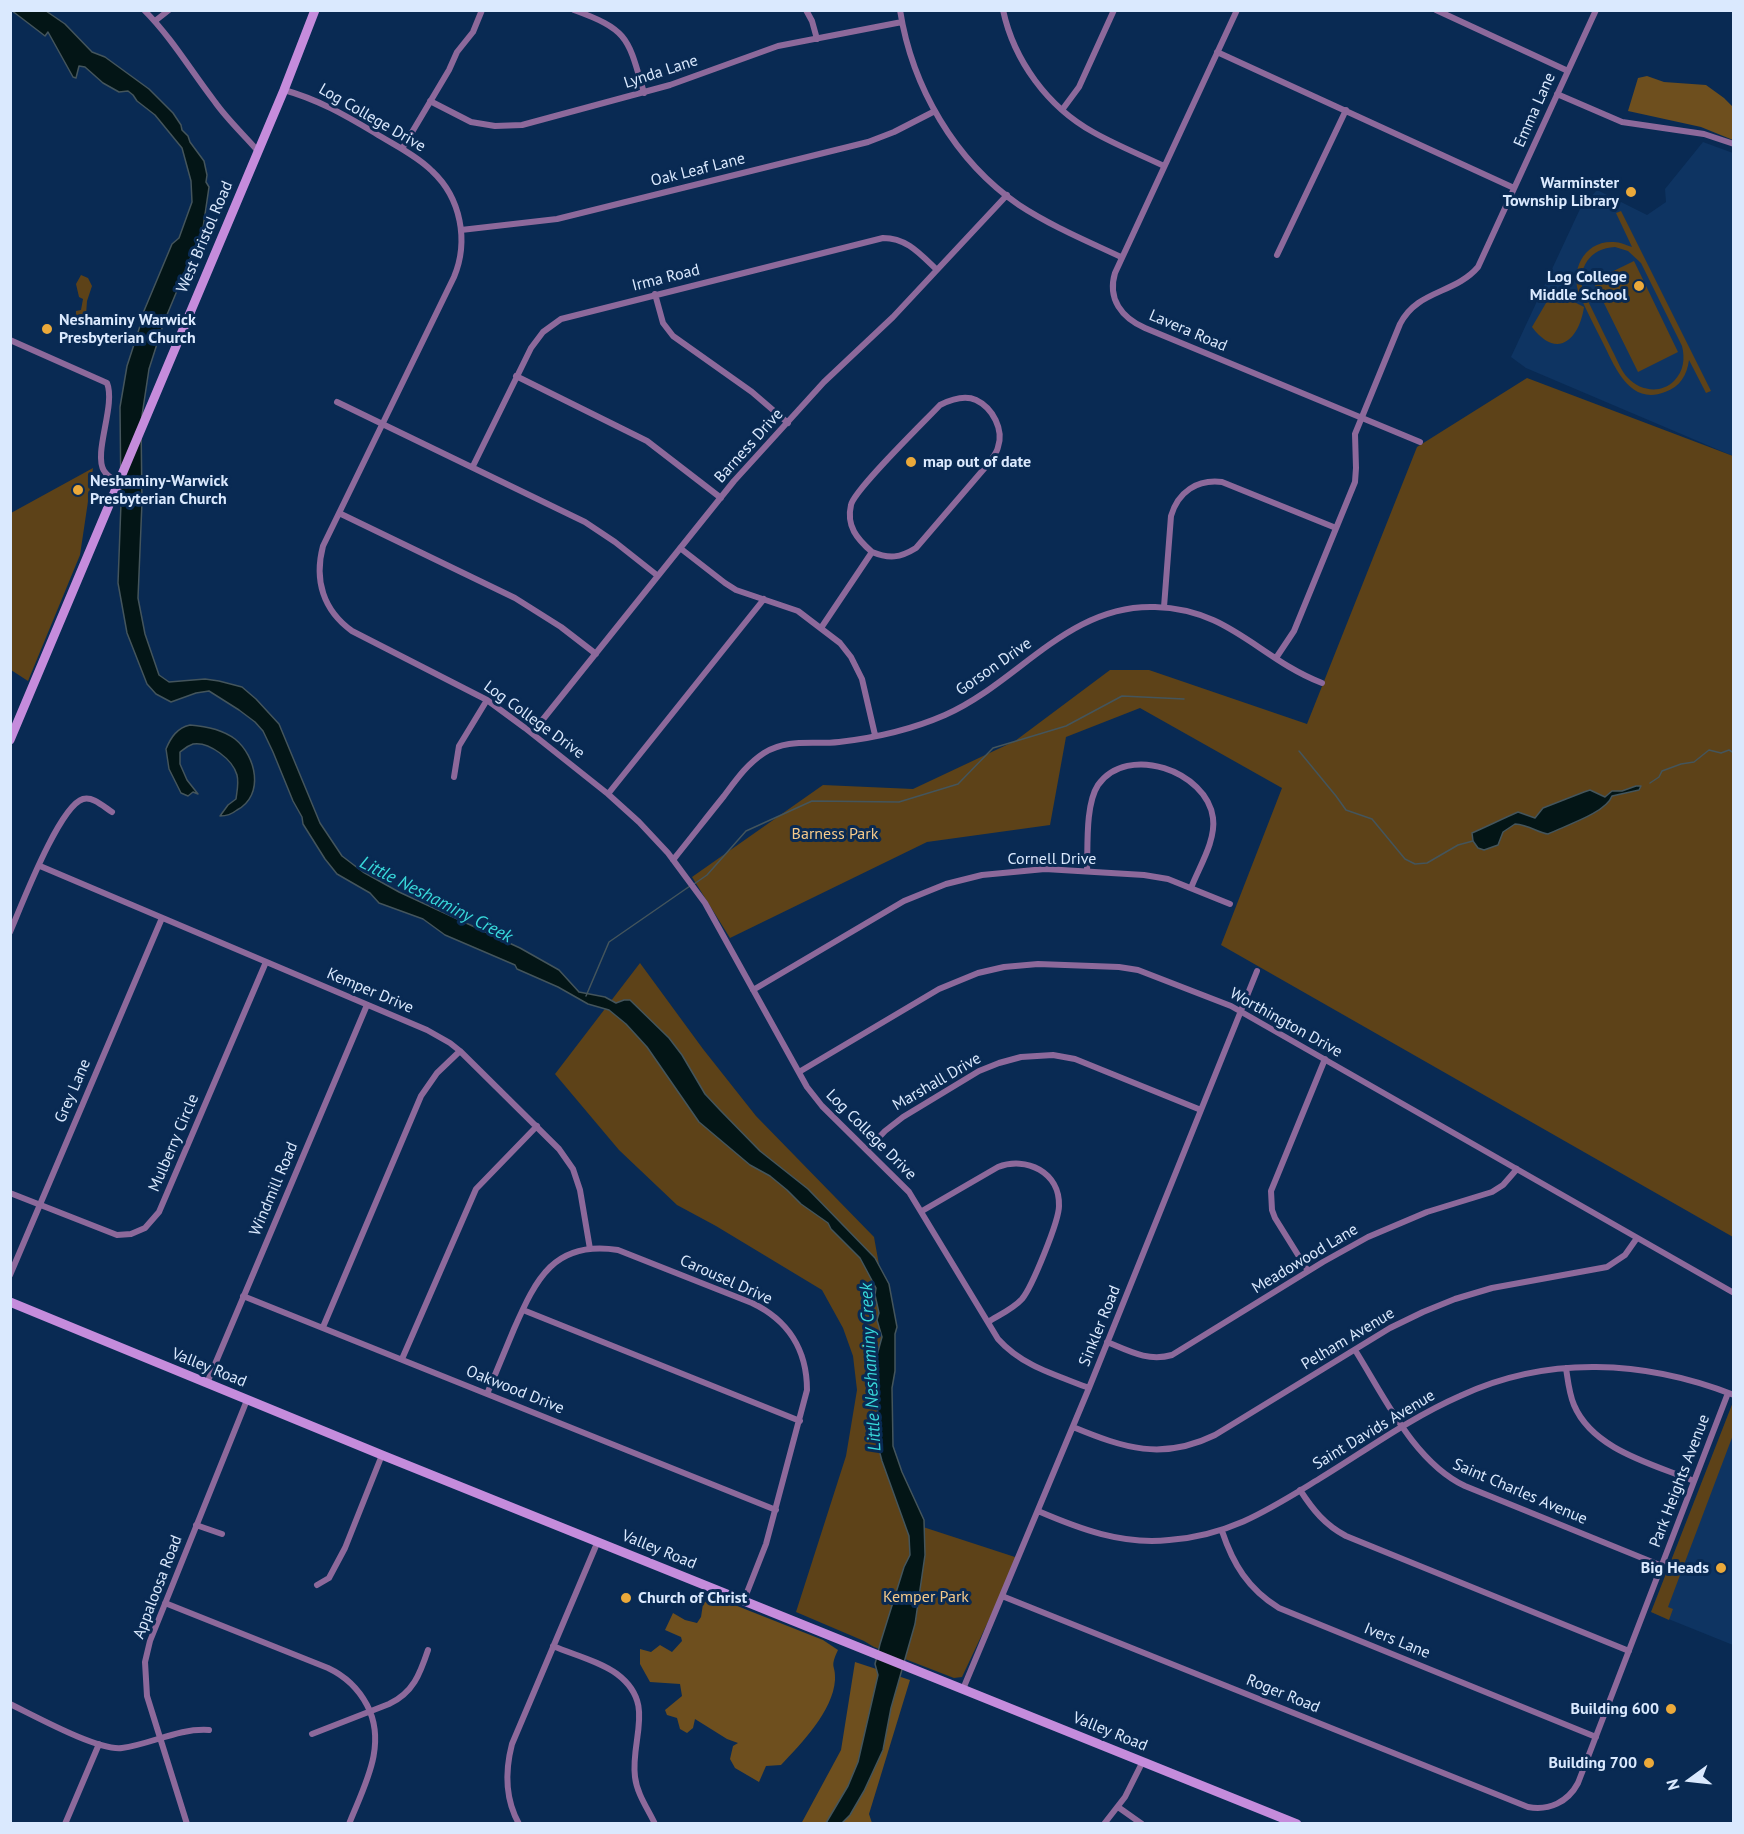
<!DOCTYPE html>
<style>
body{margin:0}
#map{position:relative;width:1744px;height:1834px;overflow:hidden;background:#092a53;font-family:"PT Sans",sans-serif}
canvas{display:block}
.frame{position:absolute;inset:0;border:12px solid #dae9fe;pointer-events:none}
.north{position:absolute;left:1660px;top:1750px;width:60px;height:60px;-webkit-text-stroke:4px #092a53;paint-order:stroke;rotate:255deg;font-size:16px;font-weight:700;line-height:24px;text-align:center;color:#dae9fe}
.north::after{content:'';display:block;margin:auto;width:21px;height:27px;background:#dae9fe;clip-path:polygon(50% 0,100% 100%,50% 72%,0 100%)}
</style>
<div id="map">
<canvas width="1744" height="1834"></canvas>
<div class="frame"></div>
<div class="north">N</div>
</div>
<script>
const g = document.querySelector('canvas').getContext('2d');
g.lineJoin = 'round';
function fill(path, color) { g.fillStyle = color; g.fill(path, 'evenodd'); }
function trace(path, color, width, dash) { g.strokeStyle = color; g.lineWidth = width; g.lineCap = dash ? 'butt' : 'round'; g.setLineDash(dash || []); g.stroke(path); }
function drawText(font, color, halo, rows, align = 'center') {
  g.font = font + ' "PT Sans",sans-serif'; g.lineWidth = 6; g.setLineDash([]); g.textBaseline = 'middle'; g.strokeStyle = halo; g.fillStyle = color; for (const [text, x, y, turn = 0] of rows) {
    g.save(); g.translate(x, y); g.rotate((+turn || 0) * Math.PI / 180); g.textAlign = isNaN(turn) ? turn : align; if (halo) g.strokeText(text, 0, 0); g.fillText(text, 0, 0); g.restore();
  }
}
fill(new Path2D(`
 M 1703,142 L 1733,153 L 1733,456 L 1526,368 L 1511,357 L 1580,209 L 1597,190 L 1647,215 L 1666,202 L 1665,189 Z
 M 1733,1403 L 1733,1645 L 1651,1612 Z`), '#0e3462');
fill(new Path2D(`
 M 1621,211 L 1711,391 L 1706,393 L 1689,360 C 1687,375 1680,387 1665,392 C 1630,406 1615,367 1603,343 C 1595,327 1587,312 1580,296 C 1569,271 1584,240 1614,242 C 1620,242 1626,245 1632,247 L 1616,213 ZM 1615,247 L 1628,251 L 1641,263 L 1682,346 C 1685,358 1684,371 1674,381 C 1661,394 1640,391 1628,378 C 1621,371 1617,359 1612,350 C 1602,330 1593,311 1583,291 C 1577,268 1590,248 1615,247 Z
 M 1634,261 L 1678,352 L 1638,372 L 1593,281 Z
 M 81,275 L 88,278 L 92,286 L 87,301 L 86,315 L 80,318 L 76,316 L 76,311 L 81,310 L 83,299 L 79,297 L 76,284 Z
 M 1553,291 L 1584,307 C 1579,340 1557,360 1532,327 Z
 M 1527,378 L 1733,456 L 1733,1237 L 1221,945 L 1282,788 L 1140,708 L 1066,737 L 1050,825 L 927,842 L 730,938 L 692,877 L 823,785 L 913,789 L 1015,741 L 1110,670 L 1149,670 L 1307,724 L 1417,447 Z
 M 93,468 L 80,555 L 28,681 L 11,670 L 11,513 Z
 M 640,963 L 703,1049 L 756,1116 L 874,1237 L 889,1320 L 891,1452 L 920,1526 L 1018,1558 L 962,1677 L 954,1678 L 874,1647 L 864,1641 L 796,1612 L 846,1456 L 857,1390 L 853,1356 L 843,1328 L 822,1290 L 716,1226 L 677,1205 L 619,1150 L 555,1074 Z
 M 1733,1402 L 1733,1435 L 1668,1607 L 1673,1609 L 1669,1620 L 1651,1612 Z`), '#5d4218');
fill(new Path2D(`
 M 1647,76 L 1664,82 L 1706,85 L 1724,98 L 1733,107 L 1733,140 L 1701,127 L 1628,111 L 1638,78 Z
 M 712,1596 L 823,1640 L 838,1650 C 829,1669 836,1664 835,1680 C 833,1711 801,1744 781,1765 L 766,1766 L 759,1782 L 735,1768 L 730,1759 L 733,1746 L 738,1743 L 727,1739 L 695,1719 L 693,1728 L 687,1733 L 680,1729 L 677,1718 L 667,1715 L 665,1710 L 682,1696 L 680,1684 L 650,1682 L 640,1664 L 640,1649 L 651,1652 L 660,1645 L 672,1652 L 682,1641 L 681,1637 L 665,1630 L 673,1613 L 685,1620 L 697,1623 L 701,1617 L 703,1604 Z
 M 855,1662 L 910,1680 L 869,1814 L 872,1823 L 801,1824 L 841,1750 Z`), '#6e4f1e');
const water = new Path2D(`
 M 11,10 L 46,11 L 65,24 L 92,52 L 105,57 L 149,89 L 173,113 L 181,125 L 182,130 L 188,136 L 190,142 L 204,161 L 207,175 L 206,182 L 209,187 L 203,228 L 164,322 L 149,369 L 141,422 L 142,502 L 138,598 L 145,634 L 159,675 L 169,682 L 205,679 L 219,681 L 242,687 L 256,699 L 279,724 L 320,823 L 342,856 L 363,872 L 399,892 L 520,948 L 559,970 L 579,992 L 605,997 L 616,1003 L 624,1000 L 630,1000 L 669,1038 L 682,1055 L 705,1094 L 720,1110 L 760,1151 L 808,1189 L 875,1258 L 889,1284 L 897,1327 L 895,1334 L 895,1371 L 892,1388 L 893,1446 L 902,1472 L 924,1520 L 925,1555 L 915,1624 L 891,1708 L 883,1750 L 864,1791 L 850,1815 L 842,1823 L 826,1823 L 848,1786 L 858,1762 L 878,1675 L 875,1664 L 880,1644 L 904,1567 L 910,1555 L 909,1536 L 882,1461 L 878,1446 L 877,1355 L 882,1337 L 877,1320 L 879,1313 L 875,1295 L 876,1288 L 860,1258 L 831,1229 L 828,1223 L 801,1204 L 787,1190 L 770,1176 L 750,1165 L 699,1122 L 647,1047 L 626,1024 L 609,1010 L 588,1004 L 558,987 L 517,969 L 515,965 L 445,935 L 423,919 L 379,903 L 370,893 L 337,874 L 325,859 L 303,824 L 302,817 L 293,801 L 273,752 L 263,731 L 255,722 L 239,710 L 209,691 L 196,693 L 171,702 L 156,694 L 147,684 L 127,633 L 118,583 L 121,503 L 120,407 L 127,366 L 140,326 L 141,318 L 172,244 L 179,238 L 192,202 L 191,181 L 182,148 L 155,115 L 137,101 L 133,95 L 128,91 L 119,92 L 103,83 L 85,67 L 79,66 L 76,78 L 73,77 L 48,32 L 45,36 Z
 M 190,725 C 204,726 223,730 235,739 C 256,756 265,795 237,810 C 232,814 226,816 220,816 L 228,805 L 236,799 C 237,791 239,783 237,775 C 233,760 209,741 193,744 C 187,746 184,749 180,752 L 180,764 L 187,780 L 198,794 L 193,792 L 188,796 L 181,793 L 169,769 L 166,749 C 171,737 177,728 190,725 Z
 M 1636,786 L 1641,786 L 1639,790 L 1612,796 C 1606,813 1564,826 1548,834 C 1539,833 1529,825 1515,824 L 1503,832 L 1498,845 L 1484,850 L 1478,848 L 1473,841 L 1472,833 C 1488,826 1502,819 1518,812 L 1535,818 L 1543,808 L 1584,792 L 1590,790 L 1605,797 L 1612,791 L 1622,791 Z`);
fill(water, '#031516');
trace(water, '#44555c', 1.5);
trace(new Path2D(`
 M 1299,751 L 1336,796 L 1346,810 L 1372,819 L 1405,859 L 1415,864 L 1427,863 L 1458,845 L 1473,841
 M 1650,783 L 1659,777 L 1662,771 L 1681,764 L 1694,762 L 1709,750 L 1721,753 L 1729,750 L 1734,753
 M 694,884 L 707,875 L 746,831 L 812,801 L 899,802 L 958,784 L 993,748 L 1066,726 L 1122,696 L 1184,699
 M 586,996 L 609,942 L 690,886`), '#44555c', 1.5);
trace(new Path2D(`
 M 144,10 C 172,38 191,71 215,102 C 227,119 243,134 257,150
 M 574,10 C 629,30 628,38 644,93
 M 806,10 L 812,21 L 817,39
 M 900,10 C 912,87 955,161 1019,205 C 1051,226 1087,241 1121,257
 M 1003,10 C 1014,61 1048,107 1093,132 C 1116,145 1141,155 1164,166
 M 1237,10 L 1115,273 C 1107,299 1122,318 1145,328 L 1420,442
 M 1436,10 L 1568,71
 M 155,21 L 169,10
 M 1217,52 L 1514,188
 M 284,90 C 317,99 345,115 375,133 C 394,145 416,155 432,171 C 461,198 469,241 454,277 L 323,546 C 314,580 323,610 352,631 L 487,700 L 525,728 L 608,794 L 639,822 L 668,853 L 705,903 L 807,1087 L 822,1106 L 909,1192 L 998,1339 C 1022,1366 1056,1375 1089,1388
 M 1557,94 L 1622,122 L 1704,134 L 1734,144
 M 430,101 L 471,122 L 495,126 L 522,125 L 670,85 L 778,46 L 902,22
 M 1062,110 L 1079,87 L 1114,10
 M 402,149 L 449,70 L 457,52 L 473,32 L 482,10
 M 461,230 L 557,219 L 868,142 L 894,132 L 935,111
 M 1277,255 L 1346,110
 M 655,294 L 663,323 L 673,336 L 752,392 L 788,423
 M 10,340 L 107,383 C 116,405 93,453 104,471 C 108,477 114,480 119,483
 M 516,376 L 647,441 L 721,498
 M 337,402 L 585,522 L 615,542 L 658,576
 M 473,466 L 531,348 L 543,332 L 561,319 L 883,238 C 907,238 920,254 937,270
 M 339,513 L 515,598 L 561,627 L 596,654
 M 680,548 L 725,583 L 736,590 L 798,611 L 840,643 L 851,657 L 862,679 L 875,735
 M 1164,607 L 1171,516 C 1178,492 1197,479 1222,482 L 1336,528
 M 821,628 L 872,552 C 889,559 900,558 916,548 L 989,463 C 992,458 997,453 998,447 C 1004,430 993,408 976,400 C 965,395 950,400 940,405 C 925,421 854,490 851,505 C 846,526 857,539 872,552
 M 1276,658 L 1294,631 L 1355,482 L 1356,468 L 1355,434 L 1400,324 C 1417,290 1455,294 1478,267 L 1596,10
 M 532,733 L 734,481 L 824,382 L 893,317 L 1007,195
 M 454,777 L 459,746 L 487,700
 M 608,794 L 764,599
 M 673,860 C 690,839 707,817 724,796 C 736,780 747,764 764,753 C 788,738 813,745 839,742 C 874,738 913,729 945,715 C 1018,683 1068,604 1155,607 C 1230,609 1258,658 1322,683
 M 40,866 L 427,1030 L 450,1043 L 460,1051 L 559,1149 L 573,1169 L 580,1190 L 590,1249
 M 1087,871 C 1088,848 1085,805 1098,785 C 1127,743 1207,771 1213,818 C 1216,841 1199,867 1191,888
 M 10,932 C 21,907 59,806 83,799 C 93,796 104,807 112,812
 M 753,990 L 904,901 L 946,884 L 982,875 L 1045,869 L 1144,875 L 1168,879 L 1230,904
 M 799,1072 L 939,989 L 978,973 L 1004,967 L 1038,964 L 1119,967 L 1138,970 L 1231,1006 L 1734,1293
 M 867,1150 L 885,1131 L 903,1117 L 979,1071 L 999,1063 L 1021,1057 L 1053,1055 L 1075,1059 L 1201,1110
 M 10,1193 L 117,1235 L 131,1234 L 145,1228 L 159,1212 L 266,962
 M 922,1211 L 998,1167 C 1026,1156 1060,1172 1059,1206 C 1059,1221 1032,1287 1022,1299 C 1013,1309 999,1315 988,1322
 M 1308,1271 L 1275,1218 L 1272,1210 L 1271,1191 L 1325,1059
 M 10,1275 L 162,918
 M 243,1296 L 776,1510
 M 523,1310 L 800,1421
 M 323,1327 L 421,1096 L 437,1073 L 460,1051
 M 1107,1342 C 1129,1351 1148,1362 1172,1355 L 1323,1262 L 1368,1237 L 1427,1212 L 1492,1192 L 1503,1185 L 1517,1169
 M 1355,1350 C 1384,1396 1414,1462 1465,1486 L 1662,1566
 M 402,1359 L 476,1189 L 537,1126
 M 1566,1368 C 1568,1381 1569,1393 1574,1405 C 1593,1450 1653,1464 1694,1481
 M 207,1383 L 367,1005
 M 487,1394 C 496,1372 505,1351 514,1329 C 536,1279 554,1240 618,1250 L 752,1303 C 788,1320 807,1350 807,1390 L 766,1544 L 744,1600
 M 1073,1427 C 1124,1448 1162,1461 1215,1435 L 1390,1328 L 1423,1312 L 1455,1299 L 1492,1288 L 1607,1267 L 1625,1255 L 1637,1238
 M 1300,1490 C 1313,1510 1325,1525 1346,1536 L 1629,1651
 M 1038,1511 C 1080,1529 1122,1545 1169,1540 C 1231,1535 1268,1510 1319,1479 C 1365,1451 1410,1418 1460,1396 C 1547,1355 1645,1360 1734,1395
 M 196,1525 L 222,1534
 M 1222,1531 C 1233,1564 1248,1589 1279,1608 L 1596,1737
 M 317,1585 L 329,1578 L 345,1548 L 382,1455
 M 1002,1596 L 1528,1807 C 1549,1811 1568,1802 1578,1783 L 1728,1393
 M 165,1603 L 328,1668 C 345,1676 358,1688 367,1705 C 388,1745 364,1786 349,1824
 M 553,1646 C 574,1655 599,1661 617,1674 C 657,1704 630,1739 635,1777 C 637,1794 648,1809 655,1824
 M 963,1689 L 1089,1388 L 1257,971
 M 10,1704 C 35,1716 98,1751 122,1748 C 152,1744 178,1728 209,1730
 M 312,1734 L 389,1704 C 413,1693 420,1674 428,1650
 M 1118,1807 L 1142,1824
 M 65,1824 L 99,1744
 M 187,1824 L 147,1696 L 145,1662 L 150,1641 L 247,1400
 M 519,1824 C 505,1799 505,1771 512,1744 L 598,1541
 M 1104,1824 L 1125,1797 L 1143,1761`), '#8d699b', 6);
trace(new Path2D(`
 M 10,740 L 284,90 L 315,10
 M 10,1302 L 382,1455 L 1297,1824`), '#c58cdc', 9);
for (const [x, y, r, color] of [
 [1631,192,6,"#eba93a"],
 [1639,286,6,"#eba93a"],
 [47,329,6,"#eba93a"],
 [911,462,6,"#eba93a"],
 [78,490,6,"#eba93a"],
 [1721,1568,6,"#eba93a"],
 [626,1598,6,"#eba93a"],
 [1671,1709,6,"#eba93a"],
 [1649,1763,6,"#eba93a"]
]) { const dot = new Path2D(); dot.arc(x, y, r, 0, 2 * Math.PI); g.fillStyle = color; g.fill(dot); trace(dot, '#092a53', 2); }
drawText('16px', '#dae9fe', '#092a53', [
 ["Lynda Lane",661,72,-18],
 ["Emma Lane",1535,110,-66],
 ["Log College Drive",372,118,30],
 ["Oak Leaf Lane",698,170,-14],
 ["West Bristol Road",205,237,-67],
 ["Irma Road",666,278,-14],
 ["Lavera Road",1188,331,23],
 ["Barness Drive",749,446,-48],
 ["Gorson Drive",994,667,-35],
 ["Log College Drive",534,720,36],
 ["Cornell Drive",1052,859],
 ["Kemper Drive",370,991,23],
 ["Worthington Drive",1286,1023,29],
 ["Marshall Drive",937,1082,-30],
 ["Grey Lane",73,1091,-67],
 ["Log College Drive",871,1135,45],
 ["Mulberry Circle",174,1143,-67],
 ["Windmill Road",274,1189,-67],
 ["Meadowood Lane",1305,1259,-31],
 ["Carousel Drive",726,1280,24],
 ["Sinkler Road",1100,1326,-68],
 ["Pelham Avenue",1348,1339,-31],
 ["Valley Road",209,1368,22],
 ["Oakwood Drive",515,1390,22],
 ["Saint Davids Avenue",1374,1430,-31],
 ["Park Heights Avenue",1680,1481,-69],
 ["Saint Charles Avenue",1520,1492,23],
 ["Valley Road",659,1550,22],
 ["Appaloosa Road",158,1587,-69],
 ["Ivers Lane",1397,1641,22],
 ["Roger Road",1283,1694,22],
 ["Valley Road",1110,1732,22]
]);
drawText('bold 16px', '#dae9fe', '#092a53', [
 ["Warminster",1619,183],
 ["Township Library",1619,201],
 ["Log College",1627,277],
 ["Middle School",1627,295],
 ["Neshaminy Warwick",59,320,"left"],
 ["Presbyterian Church",59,338,"left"],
 ["map out of date",923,462,"left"],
 ["Neshaminy-Warwick",90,481,"left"],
 ["Presbyterian Church",90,499,"left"],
 ["Big Heads",1709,1568],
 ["Church of Christ",638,1598,"left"],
 ["Building 600",1659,1709],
 ["Building 700",1637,1763]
], 'right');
drawText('16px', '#f6ca8a', '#092a53', [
 ["Barness Park",835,834],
 ["Kemper Park",926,1597]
]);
drawText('italic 18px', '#38d9db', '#092a53', [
 ["Little Neshaminy Creek",436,900,27],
 ["Little Neshaminy Creek",871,1367,-93]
]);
</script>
